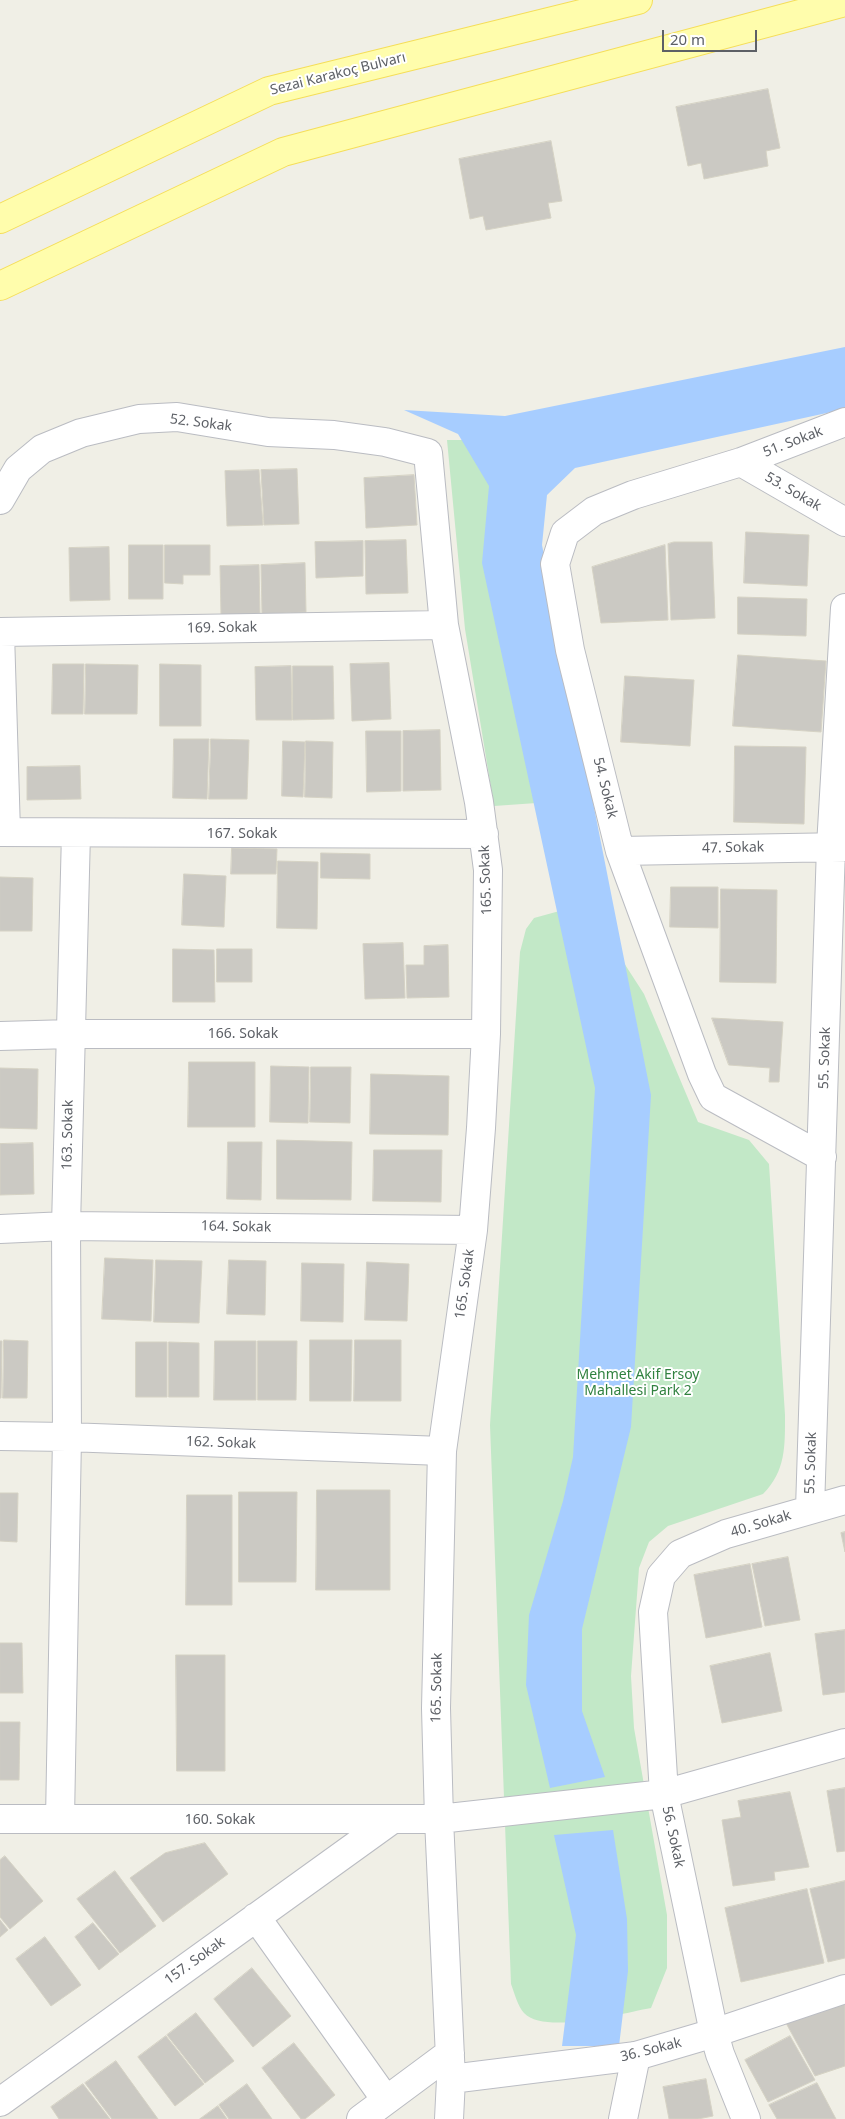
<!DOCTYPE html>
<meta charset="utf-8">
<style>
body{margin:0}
#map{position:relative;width:845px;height:2119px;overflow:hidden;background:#f0efe6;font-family:"Noto Sans",sans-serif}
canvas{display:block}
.scale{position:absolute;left:662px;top:30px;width:95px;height:22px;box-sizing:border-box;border:2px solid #5d6066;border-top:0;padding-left:6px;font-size:15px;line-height:18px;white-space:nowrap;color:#5d6066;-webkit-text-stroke:4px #fff;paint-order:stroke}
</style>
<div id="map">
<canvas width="845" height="2119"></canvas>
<div class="scale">20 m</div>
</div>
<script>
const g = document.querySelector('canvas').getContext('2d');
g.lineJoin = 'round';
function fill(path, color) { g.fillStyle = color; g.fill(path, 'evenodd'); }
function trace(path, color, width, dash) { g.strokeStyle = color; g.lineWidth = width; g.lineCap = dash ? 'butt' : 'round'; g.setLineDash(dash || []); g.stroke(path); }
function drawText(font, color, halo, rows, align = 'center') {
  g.font = font + ' "Noto Sans",sans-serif'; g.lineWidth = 4; g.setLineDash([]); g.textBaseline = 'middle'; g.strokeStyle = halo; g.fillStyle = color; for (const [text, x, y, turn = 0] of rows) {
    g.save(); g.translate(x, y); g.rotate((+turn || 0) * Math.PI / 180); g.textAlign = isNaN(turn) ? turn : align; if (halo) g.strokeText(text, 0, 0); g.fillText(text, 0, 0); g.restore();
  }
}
fill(new Path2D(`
 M 447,440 L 511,440 L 579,800 L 494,806 L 465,629 Z
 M 574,907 L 604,932 L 644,994 L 698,1122 L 749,1140 L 769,1164 L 785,1415 C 785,1446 786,1471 763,1494 L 668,1526 L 649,1542 L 639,1568 L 631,1676 L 634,1728 L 667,1915 L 667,1968 L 651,2008 C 623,2013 545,2035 524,2013 C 518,2007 514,1992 511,1984 L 490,1425 L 520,952 L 526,929 L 534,918 Z`), '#c2e8c7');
fill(new Path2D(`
 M 845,347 L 845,409 L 575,468 L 547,495 L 542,545 L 651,1095 L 631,1427 L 582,1629 L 582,1711 L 605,1777 L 550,1788 L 526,1685 L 529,1615 L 563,1501 L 573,1457 L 595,1088 L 482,563 L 489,486 L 458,434 L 404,410 L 505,416 Z
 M 613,1830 L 627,1919 L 628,1971 L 619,2046 L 562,2046 L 576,1935 L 554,1835 Z`), '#a7cdff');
const building = new Path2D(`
 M 768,89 L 780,148 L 766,151 L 768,166 L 704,179 L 701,163 L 688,166 L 676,107 Z
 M 551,141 L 562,201 L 548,203 L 551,218 L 486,230 L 483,216 L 470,219 L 459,159 Z
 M 297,469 L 299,524 L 264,525 L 261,470 Z
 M 259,470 L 263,525 L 227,526 L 225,471 Z
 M 414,475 L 417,525 L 366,528 L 364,478 Z
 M 746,532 L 809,535 L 807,586 L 744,583 Z
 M 406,540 L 408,593 L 366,594 L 365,541 Z
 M 363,541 L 363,576 L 316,578 L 315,542 Z
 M 674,542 L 712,542 L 715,618 L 671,620 L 668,544 Z
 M 129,545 L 163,545 L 163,599 L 129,599 Z
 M 165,545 L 210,545 L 210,575 L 183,575 L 183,584 L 165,583 Z
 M 665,545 L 668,620 L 601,623 L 592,567 Z
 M 109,547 L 110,600 L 70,601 L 69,548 Z
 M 305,563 L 306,612 L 262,614 L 261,565 Z
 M 259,565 L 260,614 L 221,615 L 220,566 Z
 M 738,597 L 807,599 L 806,636 L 738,634 Z
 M 738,655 L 826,661 L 821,732 L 733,726 Z
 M 389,663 L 391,719 L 352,721 L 350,664 Z
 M 53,664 L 84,664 L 83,714 L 52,714 Z
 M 86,664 L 138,665 L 137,714 L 85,714 Z
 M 160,664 L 201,665 L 201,726 L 160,726 Z
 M 291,666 L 292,720 L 256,720 L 255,667 Z
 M 293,666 L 333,666 L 334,719 L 293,720 Z
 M 625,676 L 694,680 L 690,746 L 621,742 Z
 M 440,730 L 441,790 L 403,791 L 403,731 Z
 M 366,731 L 401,731 L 401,791 L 367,792 Z
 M 174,739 L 209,739 L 207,799 L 173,798 Z
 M 211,739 L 249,740 L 247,799 L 209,799 Z
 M 283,741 L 305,742 L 303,797 L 282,796 Z
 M 306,741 L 333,742 L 332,798 L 305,797 Z
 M 735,746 L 806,747 L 804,824 L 734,822 Z
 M 80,766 L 81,799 L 27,800 L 27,767 Z
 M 232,848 L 277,849 L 276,874 L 231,874 Z
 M 321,853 L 370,854 L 370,879 L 321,878 Z
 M 278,861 L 318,862 L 317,929 L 277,928 Z
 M 184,874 L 226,876 L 224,927 L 182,925 Z
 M 0,877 L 33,878 L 32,931 L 0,931 Z
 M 671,887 L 718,887 L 718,928 L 670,927 Z
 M 721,889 L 777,890 L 776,983 L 720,982 Z
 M 403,943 L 405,998 L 365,999 L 363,944 Z
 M 448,945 L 449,997 L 407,998 L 406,965 L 424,965 L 424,946 Z
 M 173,949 L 214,950 L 215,1002 L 173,1002 Z
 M 217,949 L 252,949 L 252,982 L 217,982 Z
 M 712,1018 L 783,1022 L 779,1082 L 769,1082 L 770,1068 L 729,1065 Z
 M 189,1062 L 255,1062 L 255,1127 L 188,1127 Z
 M 271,1066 L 309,1067 L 308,1123 L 270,1122 Z
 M 311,1067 L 351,1067 L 350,1123 L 310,1122 Z
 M 0,1068 L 38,1069 L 37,1129 L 0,1128 Z
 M 371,1074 L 449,1076 L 448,1135 L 370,1134 Z
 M 277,1140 L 352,1142 L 351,1200 L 277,1199 Z
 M 228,1142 L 262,1142 L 261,1200 L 227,1199 Z
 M 33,1143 L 34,1194 L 0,1195 L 0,1144 Z
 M 374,1150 L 442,1150 L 441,1202 L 373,1201 Z
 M 105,1258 L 153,1260 L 151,1321 L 102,1319 Z
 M 156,1260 L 202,1261 L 199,1323 L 154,1322 Z
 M 229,1260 L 266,1261 L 265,1315 L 227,1314 Z
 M 367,1262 L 409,1264 L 407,1321 L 365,1320 Z
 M 302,1263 L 344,1264 L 343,1322 L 301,1321 Z
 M 4,1340 L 28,1341 L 27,1398 L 3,1398 Z
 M 310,1340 L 352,1340 L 351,1401 L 310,1401 Z
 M 355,1340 L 401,1340 L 401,1401 L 354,1401 Z
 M 0,1341 L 2,1341 L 1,1398 L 0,1398 Z
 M 215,1341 L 256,1341 L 256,1400 L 214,1400 Z
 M 258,1341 L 297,1341 L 296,1400 L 258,1400 Z
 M 136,1342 L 167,1342 L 167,1397 L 136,1397 Z
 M 169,1342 L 199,1343 L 199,1397 L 169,1397 Z
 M 317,1490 L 390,1490 L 390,1590 L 316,1590 Z
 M 239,1492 L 297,1492 L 296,1582 L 239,1582 Z
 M 0,1493 L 18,1493 L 17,1542 L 0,1541 Z
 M 187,1495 L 232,1495 L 232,1605 L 186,1605 Z
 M 845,1532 L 845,1552 L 841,1533 Z
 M 788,1557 L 800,1620 L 765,1626 L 752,1564 Z
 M 750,1564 L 762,1627 L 706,1638 L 694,1575 Z
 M 845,1630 L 845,1692 L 823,1695 L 815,1634 Z
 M 0,1643 L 22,1643 L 23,1693 L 0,1693 Z
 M 770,1653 L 782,1711 L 722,1723 L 710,1666 Z
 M 176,1655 L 225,1655 L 225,1771 L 177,1771 Z
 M 0,1722 L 20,1722 L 19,1780 L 0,1780 Z
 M 845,1788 L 845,1851 L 837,1852 L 827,1791 Z
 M 790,1792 L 809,1867 L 774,1872 L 775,1880 L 733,1886 L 722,1820 L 741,1817 L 738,1801 Z
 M 205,1843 L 228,1874 L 163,1922 L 130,1878 L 165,1853 Z
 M 5,1856 L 43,1901 L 10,1929 L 0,1917 L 0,1860 Z
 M 115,1871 L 156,1926 L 120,1953 L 77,1899 Z
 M 845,1881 L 845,1958 L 828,1962 L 810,1889 Z
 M 807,1889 L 824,1963 L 741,1982 L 725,1908 Z
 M 0,1920 L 8,1930 L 0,1937 Z
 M 93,1923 L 119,1954 L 99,1970 L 75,1937 Z
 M 45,1937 L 81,1985 L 51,2006 L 16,1959 Z
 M 252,1968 L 291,2016 L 253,2047 L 214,1999 Z
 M 845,1998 L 845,2066 L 815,2076 L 786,2023 Z
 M 196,2013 L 234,2061 L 205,2083 L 167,2035 Z
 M 166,2036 L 204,2084 L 175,2106 L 138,2057 Z
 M 790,2036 L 815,2080 L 768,2102 L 745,2060 Z
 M 294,2043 L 335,2095 L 305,2119 L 301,2119 L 262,2068 Z
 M 116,2061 L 158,2119 L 112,2119 L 85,2083 Z
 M 706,2079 L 713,2116 L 698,2119 L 669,2119 L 663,2087 Z
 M 817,2083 L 836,2119 L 777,2119 L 769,2105 Z
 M 83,2084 L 110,2119 L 59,2119 L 51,2107 Z
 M 247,2084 L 272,2119 L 229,2119 L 219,2105 Z
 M 218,2106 L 227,2119 L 200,2119 Z`);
fill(building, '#cbc9c3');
trace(building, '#d5d2c4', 1);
const street = new Path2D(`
 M 741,462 L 845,522
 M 0,500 L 18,469 L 42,449 L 81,433 L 139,419 L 177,417 L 268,432 L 334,435 L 385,442 L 428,453 L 444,625 L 479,802 L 488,870 L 486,1034 L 481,1128 L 473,1230 L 442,1451 L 436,1708 L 439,1819 L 451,2079
 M 0,632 L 444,625
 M 0,633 L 6,832
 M 0,832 L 484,834
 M 620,851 L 845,847
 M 0,1036 L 71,1034 L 486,1034
 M 822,1157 L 713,1097 L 702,1074 L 620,851 L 570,650 L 555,564 L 565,533 L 594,511 L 633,495 L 741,462 L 845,422
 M 0,1229 L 66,1226 L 473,1230
 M 0,1436 L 67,1437 L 442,1451
 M 810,1509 L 831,846 L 845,608
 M 0,1819 L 439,1819 L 664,1794 L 845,1743
 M 60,1819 L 67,1437 L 66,1226 L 76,833
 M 256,1917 L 386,2100
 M 0,2102 L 390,1821
 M 361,2119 L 450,2053
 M 623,2119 L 636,2056
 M 746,2119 L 720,2054 L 714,2033 L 664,1794 L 653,1612 L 661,1576 L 680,1554 L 726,1534 L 845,1500`);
const secondary = new Path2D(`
 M 449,2119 L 451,2079 L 636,2056 L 714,2033 L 845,1989`);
const primary = new Path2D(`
 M 0,219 L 269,91 L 638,0
 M 0,286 L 283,152 L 845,2`);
trace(street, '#babcc2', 30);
trace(secondary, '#bbbdc4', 30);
trace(primary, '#f5de59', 30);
trace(street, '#fff', 28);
trace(secondary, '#fff', 28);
trace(primary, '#fffdac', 28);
drawText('14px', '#5d6066', '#fff', [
 ["Sezai Karakoç Bulvarı",338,74,-14],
 ["52. Sokak",201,423,7],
 ["51. Sokak",793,442,-21],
 ["53. Sokak",793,492,30],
 ["169. Sokak",222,628,-1],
 ["54. Sokak",605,788,76],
 ["167. Sokak",242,834],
 ["47. Sokak",733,848,-1],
 ["165. Sokak",486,880,-92],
 ["166. Sokak",243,1034],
 ["55. Sokak",825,1058,-88],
 ["163. Sokak",68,1135,-89],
 ["164. Sokak",236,1227,1],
 ["165. Sokak",465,1284,-82],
 ["162. Sokak",221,1443,2],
 ["55. Sokak",811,1463,-88],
 ["40. Sokak",761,1524,-17],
 ["165. Sokak",437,1688,-89],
 ["160. Sokak",220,1820],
 ["56. Sokak",673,1837,78],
 ["157. Sokak",195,1961,-36],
 ["36. Sokak",651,2050,-14]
]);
drawText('14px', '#318240', '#fff', [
 ["Mehmet Akif Ersoy",638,1375],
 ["Mahallesi Park 2",638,1391]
]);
</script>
